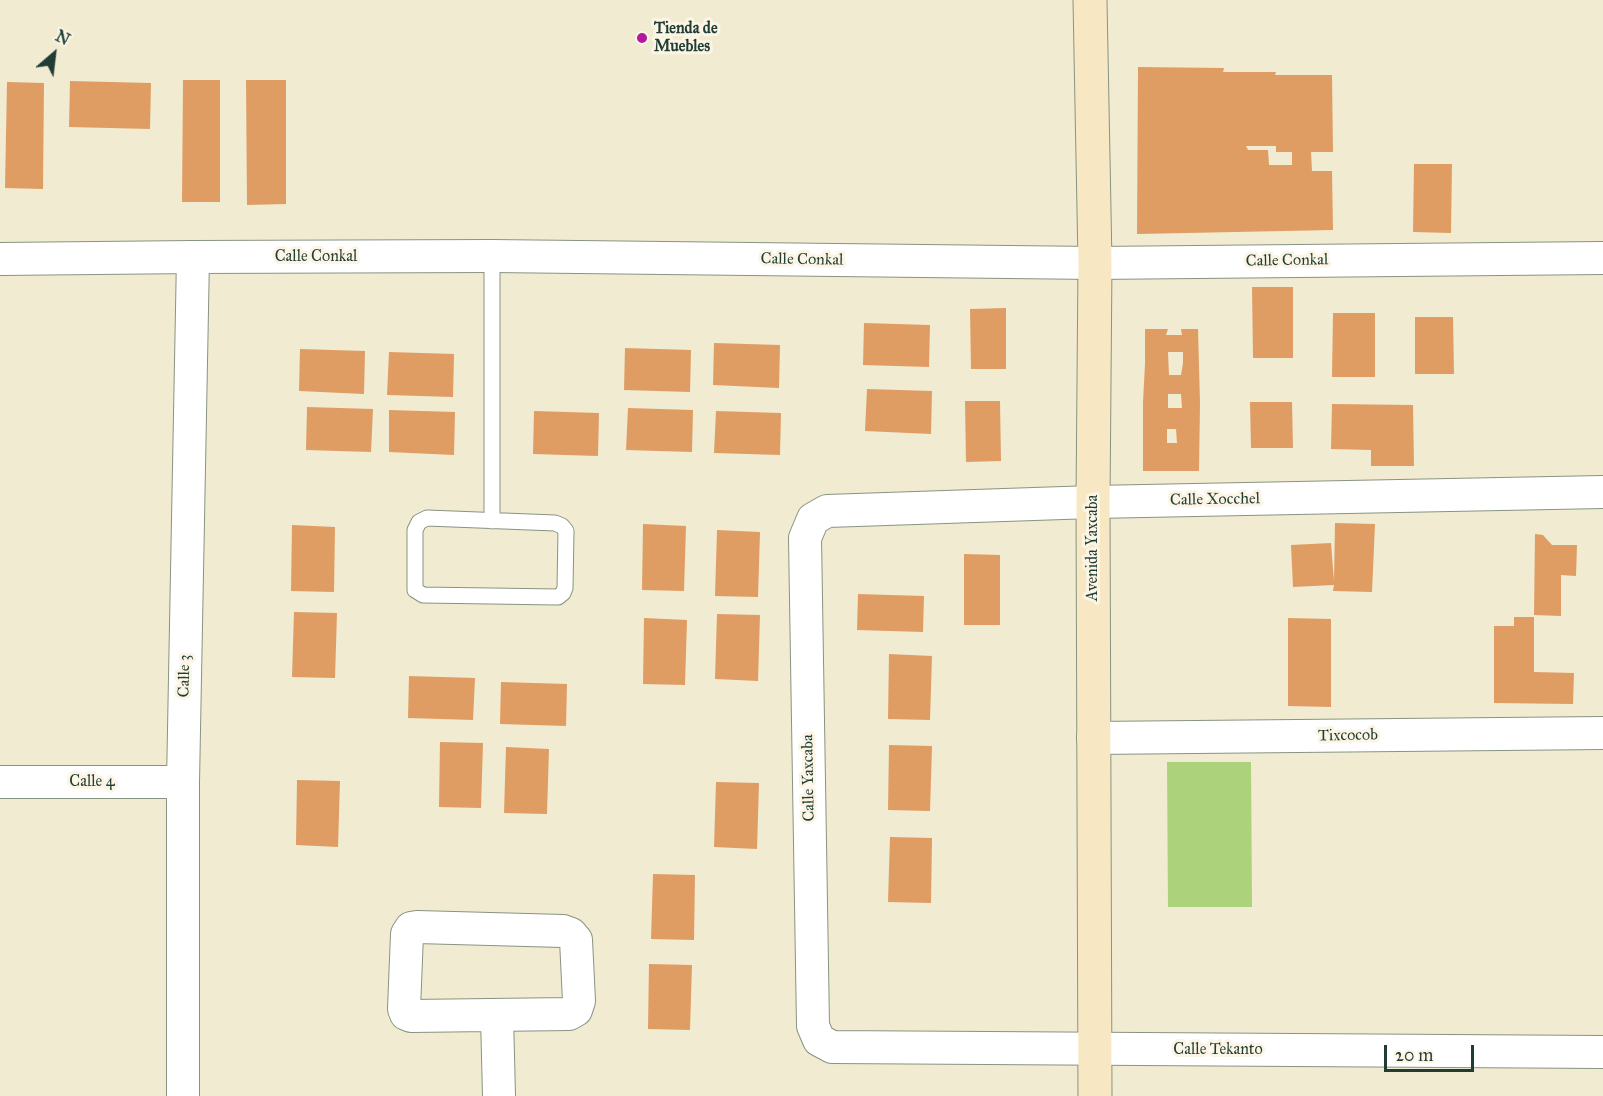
<!DOCTYPE html>
<style>
body{margin:0}
#map{position:relative;width:1603px;height:1096px;overflow:hidden;background:#f1ebd1;font-family:"IM FELL Great Primer",serif}
canvas{display:block}
.north{position:absolute;left:24px;top:24px;width:60px;height:60px;-webkit-text-stroke:4px #fcf5e5;paint-order:stroke;rotate:28deg;font-size:16px;font-weight:700;line-height:24px;text-align:center;color:#1f3d34}
.north::after{content:'';display:block;margin:auto;width:21px;height:27px;background:#1f3d34;clip-path:polygon(50% 0,100% 100%,50% 72%,0 100%)}
.scale{position:absolute;left:1384px;top:1045px;width:90px;height:27px;box-sizing:border-box;border:3px solid #1f3d34;border-top:0;padding-left:8px;font-size:18px;line-height:21px;white-space:nowrap;color:#1f3d34;-webkit-text-stroke:4px #fcf5e5;paint-order:stroke}
</style>
<div id="map">
<canvas width="1603" height="1096"></canvas>
<div class="north">N</div>
<div class="scale">20 m</div>
</div>
<script>
const g = document.querySelector('canvas').getContext('2d');
g.lineJoin = 'round';
function fill(path, color) { g.fillStyle = color; g.fill(path, 'evenodd'); }
function trace(path, color, width, dash) { g.strokeStyle = color; g.lineWidth = width; g.lineCap = dash ? 'butt' : 'round'; g.setLineDash(dash || []); g.stroke(path); }
function drawText(font, color, halo, rows, align = 'center') {
  g.font = font + ' "IM FELL Great Primer",serif'; g.lineWidth = 6; g.setLineDash([]); g.textBaseline = 'middle'; g.strokeStyle = halo; g.fillStyle = color; for (const [text, x, y, turn = 0] of rows) {
    g.save(); g.translate(x, y); g.rotate((+turn || 0) * Math.PI / 180); g.textAlign = isNaN(turn) ? turn : align; if (halo) g.strokeText(text, 0, 0); g.fillText(text, 0, 0); g.restore();
  }
}
fill(new Path2D(`
 M 1167,762 L 1251,762 L 1252,907 L 1168,907 Z`), '#acd27c');
fill(new Path2D(`
 M 1138,67 L 1224,68 L 1223,72 L 1276,72 L 1275,75 L 1332,75 L 1333,152 L 1311,152 L 1312,171 L 1332,171 L 1333,230 L 1137,234 ZM 1246,146 L 1276,146 L 1276,152 L 1292,152 L 1292,165 L 1269,165 L 1268,150 L 1248,150 Z
 M 183,80 L 220,80 L 220,202 L 182,202 Z
 M 246,80 L 286,80 L 286,204 L 247,205 Z
 M 70,81 L 151,83 L 150,129 L 69,127 Z
 M 7,82 L 44,83 L 43,189 L 5,188 Z
 M 1414,164 L 1452,164 L 1451,233 L 1413,232 Z
 M 1252,287 L 1293,287 L 1293,358 L 1253,358 Z
 M 1006,308 L 1006,369 L 971,369 L 970,309 Z
 M 1333,313 L 1375,313 L 1375,377 L 1332,377 Z
 M 1415,317 L 1453,317 L 1454,374 L 1415,374 Z
 M 864,323 L 930,325 L 929,367 L 863,365 Z
 M 1145,329 L 1168,329 L 1166,335 L 1182,335 L 1181,329 L 1198,329 L 1200,403 L 1199,471 L 1143,471 L 1143,402 L 1145,364 ZM 1168,352 L 1183,352 L 1183,363 L 1181,375 L 1169,375 ZM 1168,394 L 1181,394 L 1182,408 L 1168,408 ZM 1167,429 L 1176,429 L 1177,443 L 1167,443 Z
 M 714,343 L 780,345 L 779,388 L 713,385 Z
 M 625,348 L 691,350 L 690,392 L 624,390 Z
 M 300,349 L 365,351 L 364,394 L 299,391 Z
 M 389,352 L 454,354 L 453,397 L 387,395 Z
 M 867,389 L 932,391 L 931,434 L 865,431 Z
 M 965,401 L 1000,401 L 1001,461 L 966,462 Z
 M 1250,402 L 1292,402 L 1293,448 L 1251,448 Z
 M 1332,404 L 1413,405 L 1414,466 L 1371,466 L 1371,450 L 1331,449 Z
 M 307,407 L 373,409 L 371,452 L 306,450 Z
 M 628,408 L 693,410 L 692,452 L 626,450 Z
 M 389,410 L 455,412 L 454,455 L 389,452 Z
 M 534,411 L 599,413 L 598,456 L 533,454 Z
 M 716,411 L 781,413 L 780,455 L 714,453 Z
 M 1335,523 L 1375,524 L 1372,592 L 1333,591 L 1334,585 L 1293,587 L 1291,545 L 1331,543 L 1334,581 Z
 M 643,524 L 686,526 L 684,591 L 642,590 Z
 M 292,525 L 335,527 L 334,592 L 291,591 Z
 M 717,530 L 760,532 L 758,597 L 715,596 Z
 M 1535,534 L 1543,535 L 1552,545 L 1577,545 L 1576,576 L 1561,575 L 1561,616 L 1534,615 Z
 M 964,554 L 1000,555 L 1000,625 L 964,625 Z
 M 858,594 L 924,596 L 923,632 L 857,630 Z
 M 294,612 L 337,613 L 335,678 L 292,677 Z
 M 717,614 L 760,615 L 758,681 L 715,679 Z
 M 1514,617 L 1534,617 L 1534,672 L 1574,673 L 1573,704 L 1494,703 L 1494,626 L 1514,626 Z
 M 644,618 L 687,620 L 685,685 L 643,684 Z
 M 1288,618 L 1331,619 L 1331,707 L 1288,706 Z
 M 889,654 L 932,656 L 930,720 L 888,719 Z
 M 409,676 L 475,678 L 473,720 L 408,718 Z
 M 501,682 L 567,684 L 566,726 L 500,724 Z
 M 440,742 L 483,743 L 481,808 L 439,807 Z
 M 889,745 L 932,746 L 930,811 L 888,810 Z
 M 506,747 L 549,749 L 547,814 L 504,813 Z
 M 297,780 L 340,781 L 338,847 L 296,845 Z
 M 716,782 L 759,783 L 757,849 L 714,847 Z
 M 890,837 L 932,838 L 931,903 L 888,902 Z
 M 653,874 L 695,875 L 694,940 L 651,939 Z
 M 649,964 L 692,965 L 690,1030 L 648,1029 Z`), '#df9d63');
const lane = new Path2D(`
 M 427,518 L 555,523 L 562,526 L 566,531 L 565,588 L 563,593 L 558,597 L 423,595 L 415,590 L 415,530 L 419,522 Z
 M 492,521 L 492,256`);
const street = new Path2D(`
 M 0,259 L 193,257 L 492,256 L 1095,263 L 1603,258
 M 1603,492 L 1093,502 L 827,511 L 813,519 L 805,538 L 813,1026 L 819,1040 L 832,1047 L 1603,1052
 M 1093,738 L 1603,733
 M 0,782 L 183,782
 M 417,927 L 563,931 L 571,934 L 576,940 L 579,1001 L 576,1010 L 569,1014 L 411,1016 L 406,1014 L 404,1009 L 407,934 L 411,928 Z
 M 497,1016 L 499,1096
 M 183,1096 L 183,782 L 193,257`);
const secondary = new Path2D(`
 M 1090,0 L 1095,263 L 1093,502 L 1095,1096`);
trace(lane, '#889482', 17);
trace(street, '#889482', 34);
trace(secondary, '#889482', 35);
trace(lane, '#fff', 15);
trace(street, '#fff', 32);
trace(secondary, '#f7e8c3', 33);
for (const [x, y, r, color] of [
 [642,38,6,"#b5179e"]
]) { const dot = new Path2D(); dot.arc(x, y, r, 0, 2 * Math.PI); g.fillStyle = color; g.fill(dot); trace(dot, '#fcf5e5', 2); }
drawText('bold 16px', '#1f3d34', '#fcf5e5', [
 ["Tienda de",654,29],
 ["Muebles",654,47]
], 'left');
drawText('16px', '#1f3d34', '#fcf5e5', [
 ["Calle Conkal",316,257],
 ["Calle Conkal",802,260,1],
 ["Calle Conkal",1287,261,-1],
 ["Calle Xocchel",1215,500,-1],
 ["Avenida Yaxcaba",1093,548,-90],
 ["Calle 3",185,676,-89],
 ["Tixcocob",1348,736,-1],
 ["Calle Yaxcaba",809,778,-91],
 ["Calle 4",92,782],
 ["Calle Tekanto",1218,1050]
]);
</script>
